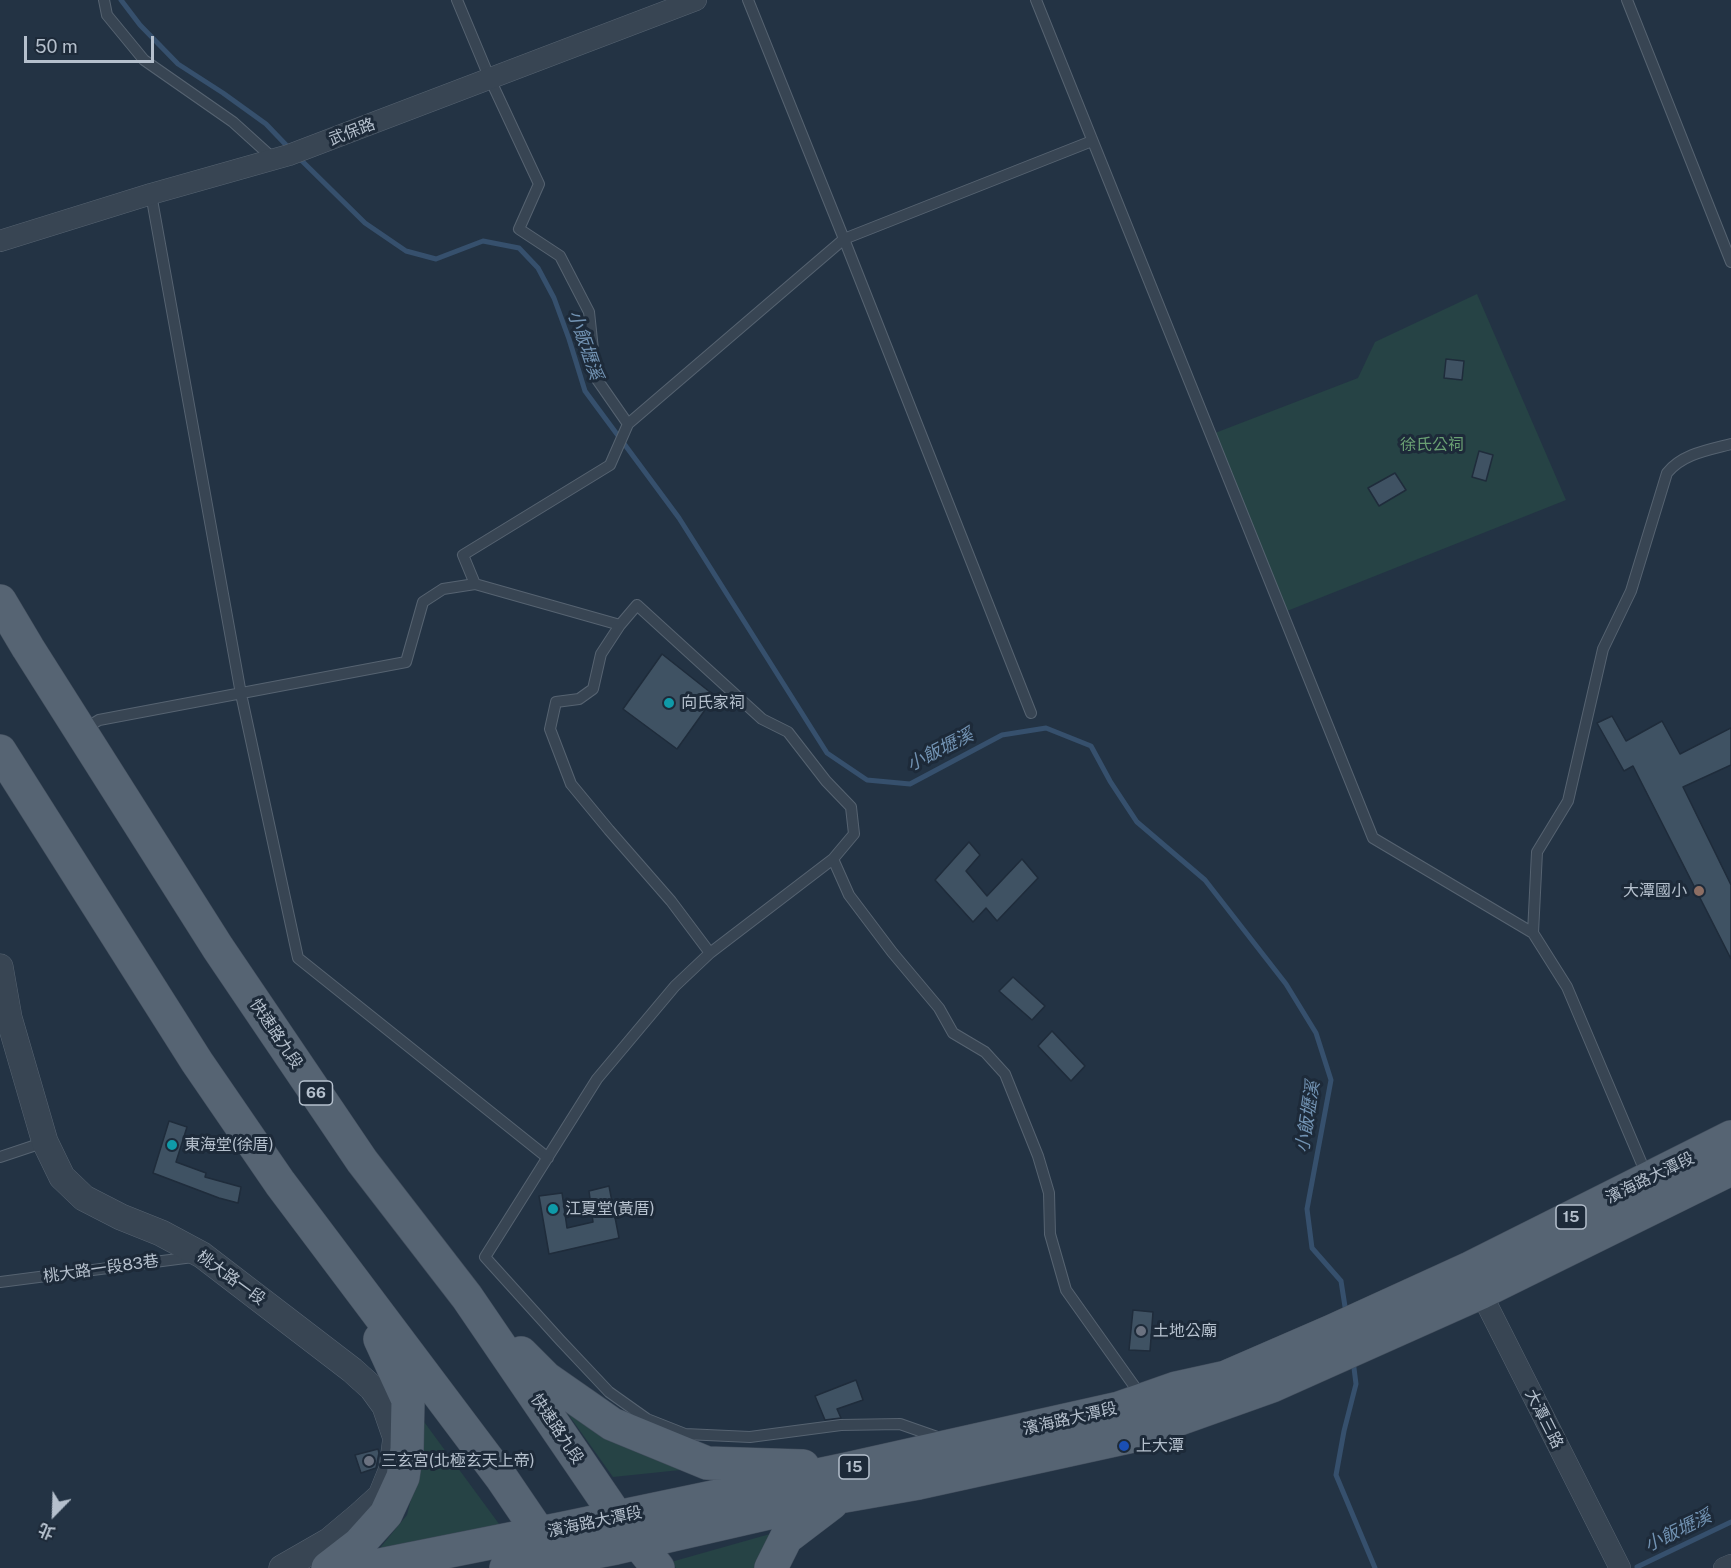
<!DOCTYPE html>
<meta charset="utf-8">
<style>
body{margin:0}
#map{position:relative;width:1731px;height:1568px;overflow:hidden;background:#233344;font-family:"Public Sans","Noto Sans TC",sans-serif}
canvas{display:block}
.north{position:absolute;left:24px;top:1484px;width:60px;height:60px;-webkit-text-stroke:4px #1d2a39;paint-order:stroke;rotate:203deg;font-size:16px;font-weight:700;line-height:24px;text-align:center;color:#b5c0cd}
.north::after{content:'';display:block;margin:auto;width:21px;height:27px;background:#b5c0cd;clip-path:polygon(50% 0,100% 100%,50% 72%,0 100%)}
.scale{position:absolute;left:24px;top:36px;width:130px;height:27px;box-sizing:border-box;border:3px solid #b5c0cd;border-top:0;padding-left:8px;font-size:18px;line-height:21px;white-space:nowrap;color:#b5c0cd;-webkit-text-stroke:4px #1d2a39;paint-order:stroke}
</style>
<div id="map">
<canvas width="1731" height="1568"></canvas>
<div class="north">北</div>
<div class="scale">50 m</div>
</div>
<script>
const g = document.querySelector('canvas').getContext('2d');
g.lineJoin = 'round';
function fill(path, color) { g.fillStyle = color; g.fill(path, 'evenodd'); }
function trace(path, color, width, dash) { g.strokeStyle = color; g.lineWidth = width; g.lineCap = dash ? 'butt' : 'round'; g.setLineDash(dash || []); g.stroke(path); }
function drawText(font, color, halo, rows, align = 'center') {
  g.font = font + ' "Public Sans","Noto Sans TC",sans-serif'; g.lineWidth = 6; g.setLineDash([]); g.textBaseline = 'middle'; g.strokeStyle = halo; g.fillStyle = color; for (const [text, x, y, turn = 0] of rows) {
    g.save(); g.translate(x, y); g.rotate((+turn || 0) * Math.PI / 180); g.textAlign = isNaN(turn) ? turn : align; if (halo) g.strokeText(text, 0, 0); g.fillText(text, 0, 0); g.restore();
  }
}
fill(new Path2D(`
 M 1477,294 L 1566,500 L 1287,611 L 1215,433 L 1358,378 L 1375,342 Z
 M 563,1407 L 690,1469 L 613,1477 Z
 M 422,1419 L 502,1528 L 366,1565 L 407,1515 L 420,1464 Z
 M 770,1534 L 754,1568 L 676,1568 L 671,1562 Z`), '#264345');
trace(new Path2D(`
 M 121,0 L 140,25 L 178,64 L 223,93 L 266,124 L 289,148
 M 298,157 L 365,223 L 406,251 L 436,259 L 483,241 L 519,248 L 538,268 L 554,298 L 569,339 L 585,391 L 679,518 L 827,753 L 867,780 L 910,784 L 1002,735 L 1046,728 L 1091,746 L 1110,781 L 1137,822 L 1205,880 L 1286,984 L 1316,1033 L 1331,1080 L 1307,1209 L 1312,1248 L 1341,1281 L 1346,1313
 M 1353,1360 L 1356,1384 L 1344,1431 L 1336,1475 L 1375,1568
 M 1637,1567 L 1731,1522`), '#36506d', 5);
const building = new Path2D(`
 M 1446,359 L 1464,361 L 1462,380 L 1444,378 Z
 M 1479,451 L 1493,455 L 1486,481 L 1472,477 Z
 M 1395,473 L 1406,490 L 1379,506 L 1368,488 Z
 M 662,654 L 715,696 L 677,749 L 623,709 Z
 M 1612,716 L 1626,741 L 1662,721 L 1680,754 L 1731,728 L 1731,765 L 1683,787 L 1731,885 L 1731,959 L 1633,766 L 1624,771 L 1597,723 Z
 M 969,842 L 980,855 L 966,871 L 987,896 L 1022,859 L 1038,878 L 997,921 L 986,908 L 973,922 L 935,880 Z
 M 1013,977 L 1045,1006 L 1032,1020 L 999,991 Z
 M 1052,1031 L 1085,1066 L 1071,1081 L 1038,1046 Z
 M 169,1121 L 187,1127 L 176,1162 L 206,1173 L 205,1177 L 241,1187 L 238,1203 L 219,1198 L 153,1173 Z
 M 609,1186 L 619,1238 L 549,1254 L 539,1196 L 562,1193 L 567,1228 L 593,1222 L 589,1191 Z
 M 1133,1310 L 1153,1312 L 1150,1351 L 1129,1350 Z
 M 856,1380 L 863,1400 L 837,1409 L 841,1418 L 825,1420 L 815,1396 Z
 M 378,1449 L 379,1453 L 376,1468 L 361,1473 L 355,1455 Z`);
fill(building, '#3f5263');
trace(building, '#1f2c3b', 1.5);
const service = new Path2D(`
 M 104,0 L 107,15 L 144,60 L 233,122 L 275,160
 M 457,0 L 490,79 L 539,184 L 519,229 L 560,256 L 589,312 L 596,378 L 628,424
 M 748,0 L 844,239 L 1031,713
 M 1036,0 L 1373,838 L 1533,933 L 1567,987 L 1647,1176
 M 1627,0 L 1731,262
 M 151,194 L 241,694 L 298,958 L 548,1158
 M 475,584 L 463,555 L 610,465 L 628,424 L 844,239 L 1092,141
 M 620,625 L 601,654 L 593,689 L 579,699 L 556,702 L 550,729 L 571,784 L 609,830 L 671,901 L 710,953
 M 84,729 L 99,720 L 406,662 L 423,602 L 443,589 L 475,584 L 620,625 L 637,605 L 762,719 L 788,732 L 826,781 L 851,807 L 854,834 L 833,859 L 710,953 L 675,986 L 597,1079 L 485,1257 L 560,1340 L 609,1392 L 647,1419 L 685,1434 L 750,1437 L 841,1425 L 900,1424 L 940,1438
 M 833,859 L 849,895 L 892,952 L 939,1008 L 953,1033 L 985,1052 L 1005,1074 L 1038,1156 L 1049,1193 L 1050,1234 L 1066,1290 L 1142,1397
 M 1533,933 L 1537,852 L 1568,801 L 1603,649 L 1631,591 L 1667,473 C 1682,454 1708,450 1731,444
 M 0,1157 L 45,1142
 M 0,1282 L 193,1257`);
const minor = new Path2D(`
 M 0,241 L 151,194 L 289,155 L 696,0
 M 1476,1283 L 1620,1568
 M 1724,1568 L 1731,1565`);
const tertiary = new Path2D(`
 M 0,967 L 9,1018 L 45,1142 L 62,1177 L 84,1198 L 121,1217 L 161,1233 L 202,1255 L 352,1370 L 372,1388 L 385,1406 L 396,1438 L 392,1469 L 381,1496 L 360,1515 L 329,1541 L 282,1568`);
const primary = new Path2D(`
 M 0,601 L 28,648 L 218,948 L 362,1161 L 467,1297 L 617,1517 L 658,1568
 M 0,751 L 197,1062 L 280,1183 L 501,1477 L 539,1533 L 552,1548
 M 521,1353 L 546,1378 L 612,1424 L 707,1463 L 803,1466
 M 328,1568 L 359,1544 L 386,1514 L 403,1477 L 407,1449 L 408,1400 L 380,1339
 M 365,1568 L 565,1528 L 847,1469 L 1119,1408 L 1176,1388 L 1226,1377 L 1332,1331 L 1470,1268 L 1731,1137
 M 506,1568 L 559,1556 L 585,1554 L 616,1548 L 839,1497 L 919,1483 L 1129,1437 L 1272,1386 L 1480,1293 L 1731,1169
 M 771,1568 L 786,1538 L 832,1503`);
trace(service, '#566371', 12);
trace(minor, '#566371', 22);
trace(tertiary, '#566371', 27);
trace(primary, '#424e5d', 34);
trace(service, '#384553', 10);
trace(minor, '#384553', 21);
trace(tertiary, '#384553', 26);
trace(primary, '#566473', 33);
for (const [x, y, r, color] of [
 [669,703,6,"#0f9aa8"],
 [1699,891,6,"#8d6e63"],
 [172,1145,6,"#0f9aa8"],
 [553,1209,6,"#0f9aa8"],
 [1141,1331,6,"#6b7280"],
 [1124,1446,6,"#1a4fb4"],
 [369,1461,6,"#6b7280"]
]) { const dot = new Path2D(); dot.arc(x, y, r, 0, 2 * Math.PI); g.fillStyle = color; g.fill(dot); trace(dot, '#1d2a39', 2); }
for (const [x, y, w] of [
 [316,1093,33],
 [1571,1217,30],
 [854,1467,30]
]) { const box = new Path2D(); box.roundRect(x - w / 2, y - 12, w, 24, 4.5); g.fillStyle = '#1d2a39'; g.fill(box); trace(box, '#b5c0cd', 1.5); }
drawText('bold 15px', '#b5c0cd', null, [
 ["66",316,1093],
 ["15",1571,1217],
 ["15",854,1467]
]);
drawText('16px', '#b5c0cd', '#1d2a39', [
 ["武保路",352,132,-21],
 ["快速路九段",276,1034,56],
 ["濱海路大潭段",1650,1178,-26],
 ["桃大路一段83巷",101,1269,-8],
 ["桃大路一段",231,1278,36],
 ["濱海路大潭段",1070,1419,-13],
 ["大潭三路",1544,1419,63],
 ["快速路九段",557,1429,56],
 ["濱海路大潭段",595,1522,-12]
]);
drawText('16px', '#6aa073', '#1d2a39', [
 ["徐氏公祠",1432,445]
]);
drawText('16px', '#b5c0cd', '#1d2a39', [
 ["向氏家祠",681,703],
 ["大潭國小",1687,891,"right"],
 ["東海堂(徐厝)",184,1145],
 ["江夏堂(黃厝)",565,1209],
 ["土地公廟",1153,1331],
 ["上大潭",1136,1446],
 ["三玄宮(北極玄天上帝)",381,1461]
], 'left');
drawText('italic 18px', '#7293b3', '#1d2a39', [
 ["小飯壢溪",585,345,71],
 ["小飯壢溪",940,750,-27],
 ["小飯壢溪",1308,1117,-81],
 ["小飯壢溪",1678,1531,-26]
]);
</script>
